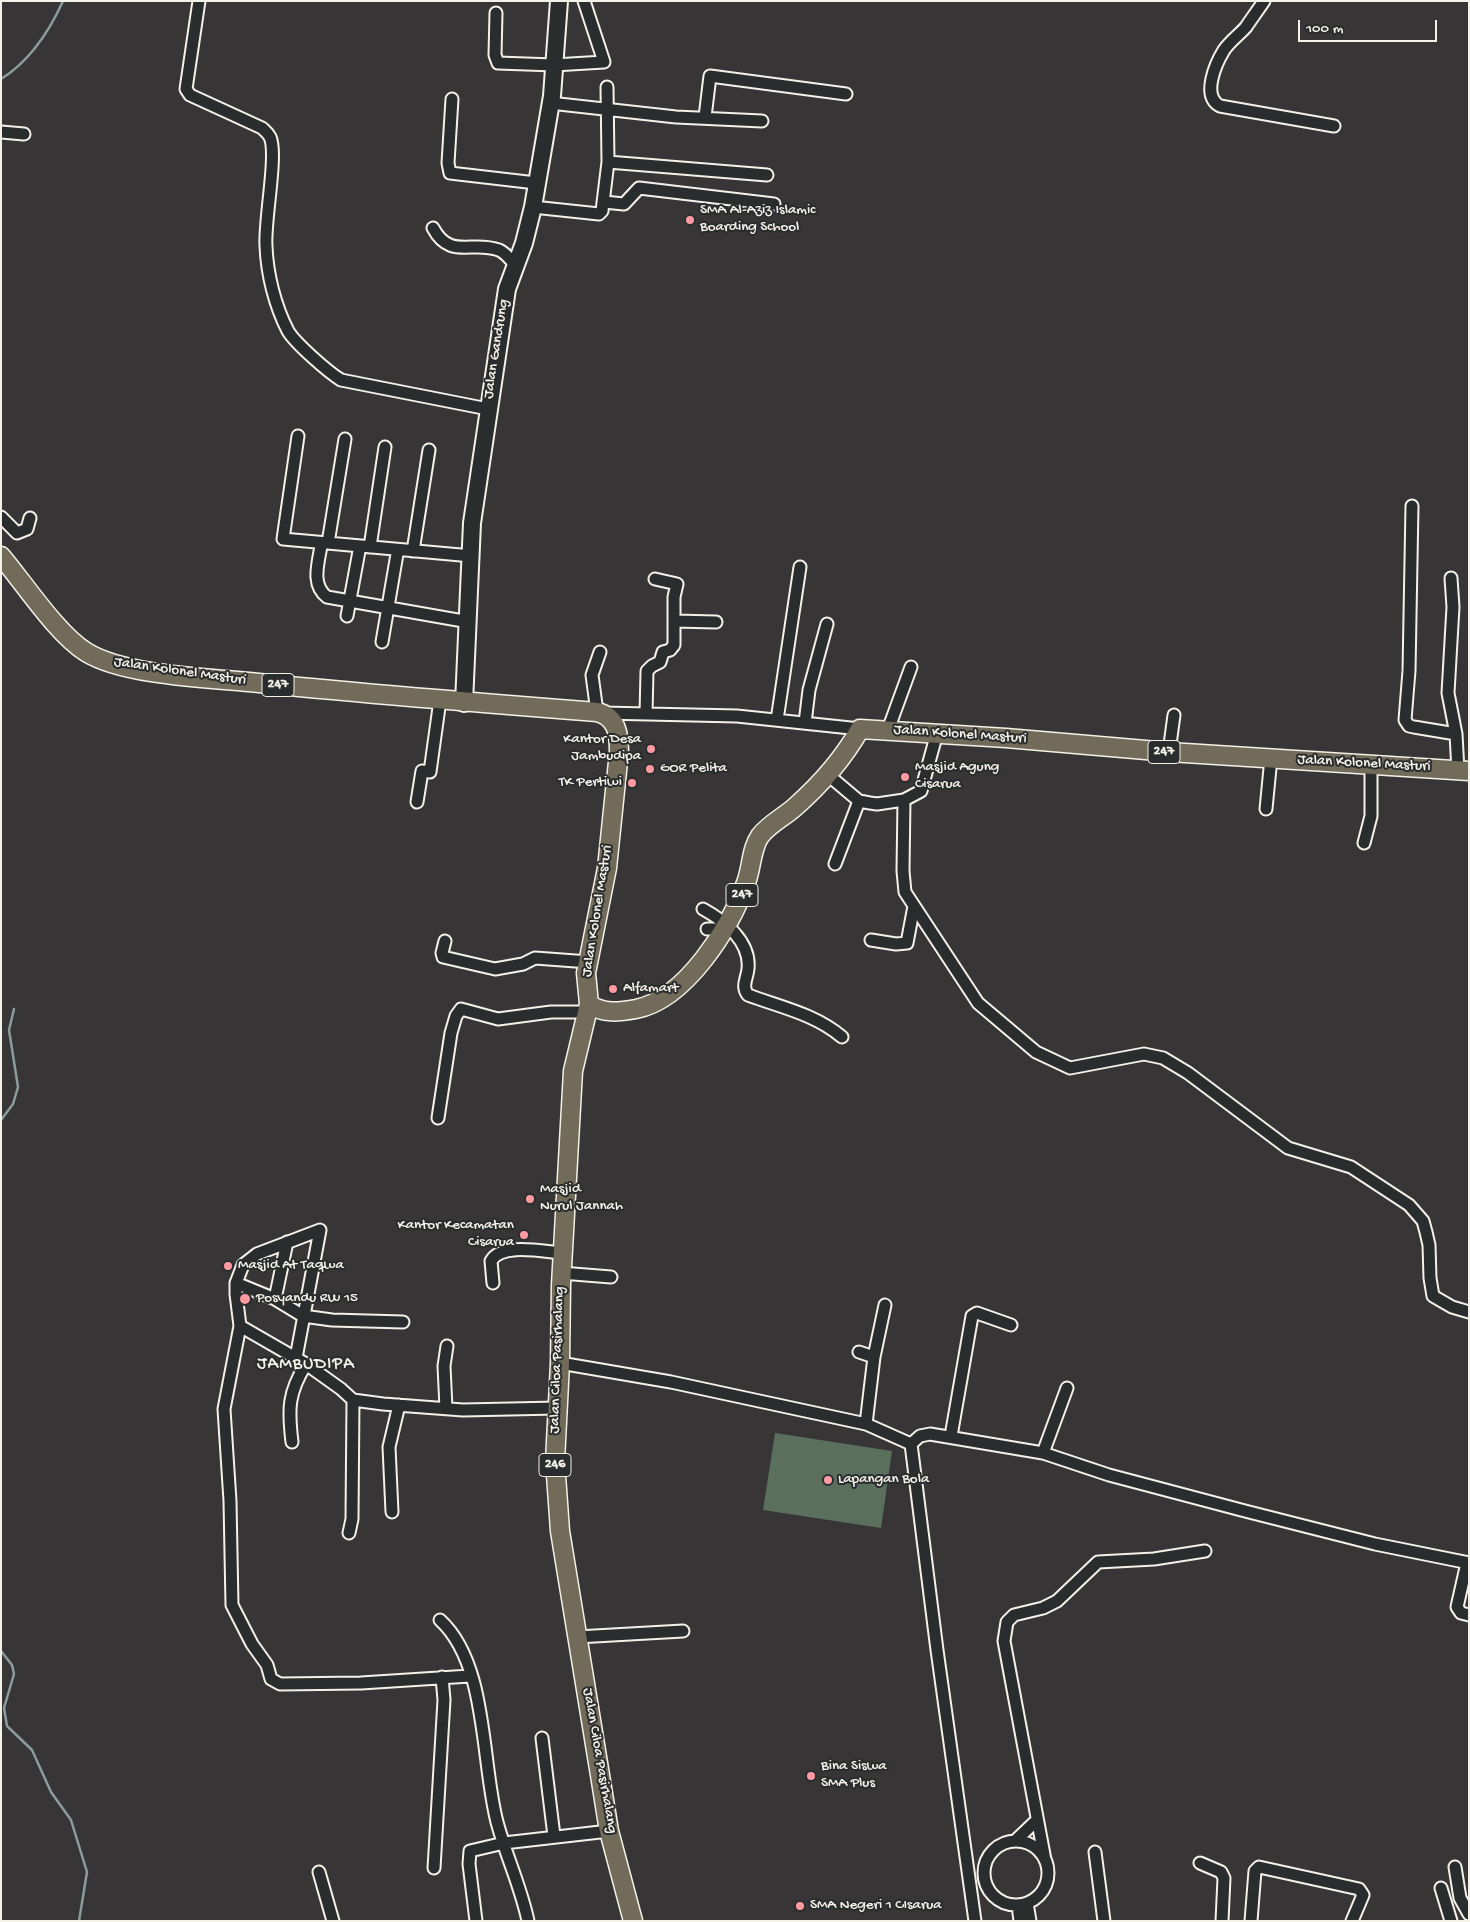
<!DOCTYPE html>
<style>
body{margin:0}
#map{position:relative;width:1470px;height:1922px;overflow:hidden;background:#373536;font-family:"Gochi Hand",sans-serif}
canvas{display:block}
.frame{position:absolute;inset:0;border:2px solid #f4f1e8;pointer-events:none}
.scale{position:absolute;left:1298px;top:20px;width:139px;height:22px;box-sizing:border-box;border:2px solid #f4f1e8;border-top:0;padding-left:6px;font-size:15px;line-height:18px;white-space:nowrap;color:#f4f1e8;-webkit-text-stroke:4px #2a2d2e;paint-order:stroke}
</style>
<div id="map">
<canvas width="1470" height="1922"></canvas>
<div class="frame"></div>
<div class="scale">100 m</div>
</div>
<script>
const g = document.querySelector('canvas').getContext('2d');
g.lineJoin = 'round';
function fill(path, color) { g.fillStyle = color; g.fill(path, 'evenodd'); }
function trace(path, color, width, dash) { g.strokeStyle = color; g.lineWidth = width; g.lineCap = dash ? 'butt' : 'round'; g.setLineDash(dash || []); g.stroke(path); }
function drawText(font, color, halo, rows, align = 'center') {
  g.font = font + ' "Gochi Hand",sans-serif'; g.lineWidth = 4; g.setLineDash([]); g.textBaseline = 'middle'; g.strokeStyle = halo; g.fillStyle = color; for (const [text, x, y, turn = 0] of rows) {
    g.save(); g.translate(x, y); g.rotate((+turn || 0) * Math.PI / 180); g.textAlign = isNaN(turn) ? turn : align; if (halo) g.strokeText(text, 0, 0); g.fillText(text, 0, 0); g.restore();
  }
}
fill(new Path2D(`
 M 775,1433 L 892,1451 L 881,1528 L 763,1510 Z`), '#5a705d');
trace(new Path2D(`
 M 1,79 C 30,61 49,32 63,1
 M 1,1120 L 13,1104 L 18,1087 L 9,1030 L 14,1009
 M 1,1651 L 12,1665 L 14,1674 L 4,1708 L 7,1726 L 32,1750 L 51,1792 L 71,1820 L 87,1872 L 79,1921`), '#8c9c9c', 2.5);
const street = new Path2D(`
 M 199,1 L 186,89 L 190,95 L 262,128 C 265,131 268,133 270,137 C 278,154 264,222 266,246 C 267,274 275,306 288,331 C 295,343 328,372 341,380 L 488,409
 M 1264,1 C 1258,10 1252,18 1246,27 C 1239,35 1230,41 1224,50 C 1216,63 1201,96 1220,106 L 1334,126
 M 496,13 L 495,55 L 498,63 L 554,65 L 604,62 L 584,1
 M 452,99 L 448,163 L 450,173 L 536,183
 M 550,103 L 676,117 L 762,121
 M 705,117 L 710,76 L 846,94
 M 1,132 L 24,134
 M 608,162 L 767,175
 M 604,202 L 624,204 L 639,188 L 774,204
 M 533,207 L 599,214 L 602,211 L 608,162 L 607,87
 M 433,228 C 450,260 472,240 499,250 C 506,253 511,260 516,266
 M 298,436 L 283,539 L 472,556
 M 1412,506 L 1409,671 L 1405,720 L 1409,726 L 1414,727 L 1456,734 L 1458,771
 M 1,517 L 17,533 L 27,529 L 30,518
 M 328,543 L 345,439
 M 321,546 C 318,564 311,585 327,597 L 469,622
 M 370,547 L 385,447
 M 413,551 L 429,450
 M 1451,578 L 1453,607 L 1448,693 L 1456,734
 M 347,616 L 359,551
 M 674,621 L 716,622
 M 382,642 L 397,554
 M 597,712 L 592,675 L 600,652
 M 603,713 L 737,716 L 860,729
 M 646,714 L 647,671 L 652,666 L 660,662 L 663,652 L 670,650 L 674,645 L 674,597 L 677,584 L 655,579
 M 777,720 L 800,567
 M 805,723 L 809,690 L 827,624
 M 888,730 L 911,667
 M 1169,752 L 1174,715
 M 827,774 L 859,801 L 870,803 L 877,804 L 904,800 L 921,791 L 937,733
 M 904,800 L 903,871 L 905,892 L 978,1003 L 1036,1052 L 1070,1068 L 1144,1054 L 1163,1058 L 1188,1073 L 1288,1148 L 1351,1167 L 1409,1205 L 1423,1221 L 1426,1232 L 1429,1245 L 1430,1278 L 1433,1296 L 1452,1307 L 1469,1312
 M 417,802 L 422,771 L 430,772 L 440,700
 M 1266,809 L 1271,758
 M 1364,843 L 1371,816 L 1371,765
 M 835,864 L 859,801
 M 703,909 C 725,921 751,942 748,969 C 747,979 741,986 748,995 C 780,1007 815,1014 842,1037
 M 707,929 L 724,929
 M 871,940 L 896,944 L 907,943 L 914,906
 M 445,941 L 442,953 L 443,957 L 495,969 L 523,964 L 535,958 L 589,962
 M 438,1118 L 451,1033 L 456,1016 L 461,1009 L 498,1019 L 551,1012 L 587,1012
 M 561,1273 L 611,1277
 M 236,1283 L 275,1299 L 303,1316 L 332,1320 L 403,1322
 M 493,1283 L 491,1261 C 501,1242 545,1252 563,1253
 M 275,1299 L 287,1242
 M 240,1326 L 224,1409 L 230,1501 L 232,1605 L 252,1644 L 267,1665 L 271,1679 L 280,1684 L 361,1683 L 470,1676
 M 859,1352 L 874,1357 L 866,1424
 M 874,1357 L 885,1305
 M 296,1358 L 320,1230 L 257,1254 L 243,1265 L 236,1283 L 236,1294 L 240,1326 L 306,1364 L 341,1389 L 353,1400 L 383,1404 L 463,1410 L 557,1408
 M 560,1363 L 671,1382 L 866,1424 L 911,1444
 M 446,1408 L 444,1366 L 447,1346
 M 951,1436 L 972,1316 L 977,1313 L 1011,1325
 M 292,1442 C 288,1409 288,1393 306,1364
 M 1043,1453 L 1067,1388
 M 392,1512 L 389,1447 L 399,1405
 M 349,1533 L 352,1519 L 353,1400
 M 1467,1563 L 1457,1607 L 1461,1613 L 1469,1615
 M 440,1620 C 488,1664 481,1761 497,1822 C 506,1856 521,1887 528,1921
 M 577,1637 L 683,1631
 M 542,1738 L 554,1836
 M 1015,1841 L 1036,1821
 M984 1873a32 32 0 1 1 64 0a32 32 0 1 1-64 0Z
 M 1095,1852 L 1104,1921
 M 1045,1860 L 1004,1641 L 1007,1622 L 1014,1615 L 1043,1608 L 1057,1601 L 1098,1562 L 1154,1559 L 1205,1551
 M 1200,1863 L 1221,1872 L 1224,1878 L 1222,1921
 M 1455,1867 L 1460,1898 L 1469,1914
 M 434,1868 L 444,1700 L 442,1677
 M 319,1872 L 333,1921
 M 1441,1888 L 1451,1921
 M 1027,1903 L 1030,1921
 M 1018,1905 L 1020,1921
 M 476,1921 L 469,1864 L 470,1851 L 504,1843 L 609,1831
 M 975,1921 L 937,1650 L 911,1444 L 920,1436 L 930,1434 L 1043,1453 L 1109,1475 L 1245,1511 L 1375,1544 L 1469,1563
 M 1251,1921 L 1255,1871 L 1259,1867 L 1359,1889 L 1363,1895 L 1352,1921`);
const secondary = new Path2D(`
 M 464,703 L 472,523 L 507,289 L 524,243 L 533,207 L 552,96 L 559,1`);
const primary = new Path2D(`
 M 1,556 C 24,583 57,634 86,652 C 123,675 205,678 249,682 C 365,694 481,703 597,712 C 617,717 619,734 619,752 L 607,868 L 586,973 L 589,1004 L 573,1071 L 561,1285 L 560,1363 L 555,1461 L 560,1531 L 600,1775 L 609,1831 L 633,1921
 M 589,1004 C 603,1014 619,1012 636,1009 C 686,999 730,928 746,883 C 752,867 751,849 760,836 C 769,824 784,817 795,807 C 821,784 843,759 860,729 L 1006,738 L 1169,752 L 1469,771`);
trace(street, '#f4f1e8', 15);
trace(secondary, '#f4f1e8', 20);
trace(primary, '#f4f1e8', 21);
trace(street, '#2a2d2e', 11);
trace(secondary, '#2a2d2e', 16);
trace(primary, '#726b5a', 18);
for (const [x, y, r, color] of [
 [690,220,5,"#ff9aa2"],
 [651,749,5,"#ff9aa2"],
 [650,769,5,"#ff9aa2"],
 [905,777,5,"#ff9aa2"],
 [632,783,5,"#ff9aa2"],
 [613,989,5,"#ff9aa2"],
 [530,1199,5,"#ff9aa2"],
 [524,1235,5,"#ff9aa2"],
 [228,1266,5,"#ff9aa2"],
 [245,1299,6,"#ff9aa2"],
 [828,1480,5,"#ff9aa2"],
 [811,1776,5,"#ff9aa2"],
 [800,1906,5,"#ff9aa2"]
]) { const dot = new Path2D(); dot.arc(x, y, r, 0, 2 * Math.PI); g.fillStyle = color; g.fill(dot); trace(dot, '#2a2d2e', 2); }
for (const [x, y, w] of [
 [278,685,32],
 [1164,752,32],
 [742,895,32],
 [555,1465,32]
]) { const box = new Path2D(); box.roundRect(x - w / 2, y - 11.5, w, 23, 4); g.fillStyle = '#2a2d2e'; g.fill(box); trace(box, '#f4f1e8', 1); }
drawText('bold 14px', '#f4f1e8', null, [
 ["247",278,685],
 ["247",1164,752],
 ["247",742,895],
 ["246",555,1465]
]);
drawText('15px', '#f4f1e8', '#2a2d2e', [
 ["SMA Al-Aziz Islamic",700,211],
 ["Boarding School",700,228],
 ["Kantor Desa",641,740,"right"],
 ["Jambudipa",641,757,"right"],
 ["Masjid Agung",915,768],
 ["Cisarua",915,785],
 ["GOR Pelita",660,769],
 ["TK Pertiwi",622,783,"right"],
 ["Alfamart",623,989],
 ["Masjid",540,1190],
 ["Nurul Jannah",540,1207],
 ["Kantor Kecamatan",514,1226,"right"],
 ["Cisarua",514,1243,"right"],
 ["Masjid At Taqwa",238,1266],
 ["Posyandu RW 15",256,1299],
 ["Lapangan Bola",838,1480],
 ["Bina Siswa",821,1767],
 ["SMA Plus",821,1784],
 ["SMA Negeri 1 CIsarua",810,1906]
], 'left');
drawText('15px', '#f4f1e8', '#2a2d2e', [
 ["Jalan Gandrung",497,349,-81],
 ["Jalan Kolonel Masturi",180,672,8],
 ["Jalan Kolonel Masturi",960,735,4],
 ["Jalan Kolonel Masturi",1364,764,3],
 ["Jalan Kolonel Masturi",598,911,-81],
 ["Jalan Ciloa Pasirhalang",558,1360,-88],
 ["Jalan Ciloa Pasirhalang",599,1761,80]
]);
g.letterSpacing = '1px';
drawText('18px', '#f4f1e8', '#2a2d2e', [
 ["JAMBUDIPA",306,1365]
]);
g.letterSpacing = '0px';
</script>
